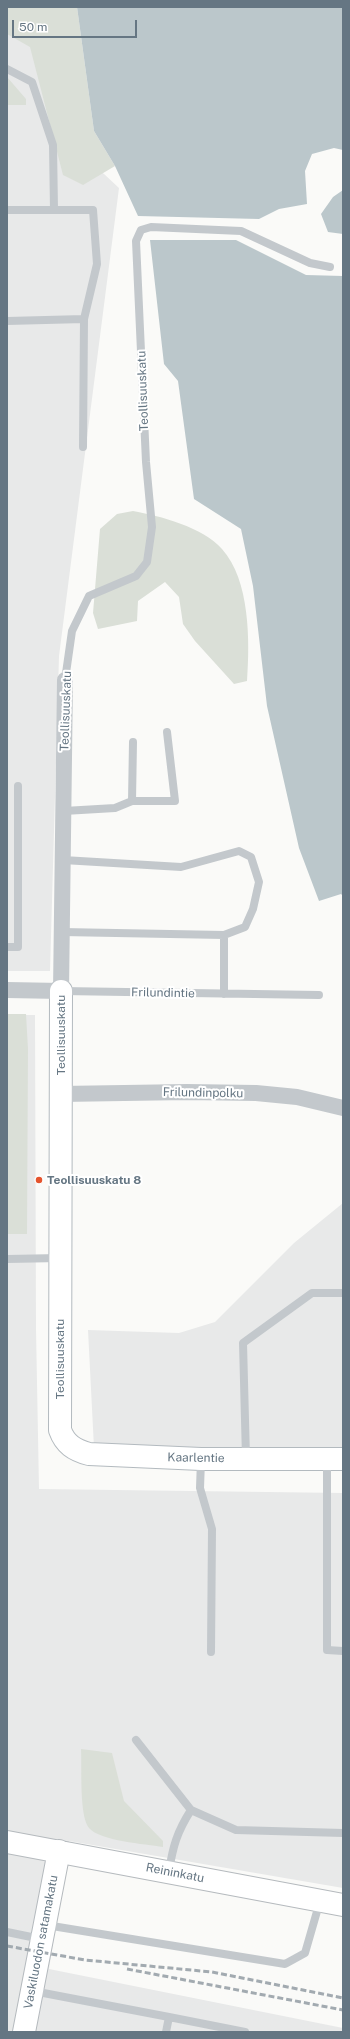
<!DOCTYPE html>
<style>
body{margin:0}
#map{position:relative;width:350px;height:2039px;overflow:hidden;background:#fafaf8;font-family:"Public Sans",sans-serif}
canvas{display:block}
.frame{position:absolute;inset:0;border:8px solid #657683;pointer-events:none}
.scale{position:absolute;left:12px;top:20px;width:125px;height:18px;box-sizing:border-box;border:2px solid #657683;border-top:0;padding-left:5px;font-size:12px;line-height:14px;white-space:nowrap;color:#657683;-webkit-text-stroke:3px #fff;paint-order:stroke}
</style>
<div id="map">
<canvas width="350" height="2039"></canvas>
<div class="frame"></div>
<div class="scale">50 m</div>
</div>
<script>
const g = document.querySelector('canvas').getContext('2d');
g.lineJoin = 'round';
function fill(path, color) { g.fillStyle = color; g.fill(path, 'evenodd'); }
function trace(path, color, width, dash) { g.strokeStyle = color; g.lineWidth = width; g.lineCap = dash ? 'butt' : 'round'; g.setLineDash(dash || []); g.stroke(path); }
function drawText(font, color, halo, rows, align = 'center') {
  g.font = font + ' "Public Sans",sans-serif'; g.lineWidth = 4; g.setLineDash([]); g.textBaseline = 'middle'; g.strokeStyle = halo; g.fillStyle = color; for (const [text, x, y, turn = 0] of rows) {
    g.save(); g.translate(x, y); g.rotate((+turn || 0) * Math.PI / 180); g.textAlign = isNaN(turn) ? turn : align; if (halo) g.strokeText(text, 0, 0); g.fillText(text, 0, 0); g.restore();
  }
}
fill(new Path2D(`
 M 7,7 L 47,7 L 72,144 L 119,188 L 59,656 L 50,971 L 7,971 Z
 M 7,1015 L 35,1015 L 36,1329 L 39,1489 L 343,1493 L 343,1888 L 69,1841 L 49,1969 L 343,2028 L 343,2032 L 7,2032 Z
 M 343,1203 L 343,1450 L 94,1448 L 88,1330 L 179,1333 L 215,1322 L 294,1243 Z`), '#e8e9e9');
fill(new Path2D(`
 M 7,7 L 77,7 L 94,131 L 115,166 L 83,185 L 63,175 L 30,47 L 7,34 Z
 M 7,77 L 26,99 L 26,105 L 7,105 Z
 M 133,511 C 160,516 203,527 222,549 C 250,580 250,641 247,681 L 234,684 L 195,641 L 183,624 L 179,597 L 165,582 L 138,601 L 137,621 L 98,629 L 93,613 L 100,529 L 117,514 Z
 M 7,1014 L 26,1014 L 28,1049 L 27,1234 L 7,1234 Z
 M 81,1749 L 112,1753 L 124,1801 L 163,1841 L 163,1847 C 145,1844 100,1841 89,1828 C 79,1816 82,1766 81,1749 Z`), '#dadfd7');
fill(new Path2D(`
 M 77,7 L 343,7 L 343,150 L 334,148 L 312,154 L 305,171 L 307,204 L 279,209 L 259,219 L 138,216 L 115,166 L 94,131 Z
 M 343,190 L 343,234 L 328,232 L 321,214 L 333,197 Z
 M 150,240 L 236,240 L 306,275 L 343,276 L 343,896 L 341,894 L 319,901 L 299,848 L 267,706 L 253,586 L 241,529 L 194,499 L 178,381 L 164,364 Z`), '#bbc7cb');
const secondary = new Path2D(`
 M 61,991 L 60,1430 C 65,1444 74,1450 89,1454 L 201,1459 L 343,1459`);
const primary = new Path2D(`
 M 7,1842 L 343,1905
 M 24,2032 L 59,1851`);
trace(secondary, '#b3babf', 24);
trace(primary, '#b5babe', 24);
trace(new Path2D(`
 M 7,69 L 32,82 L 53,145 L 54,210
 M 7,210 L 93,210 L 97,264 L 84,319
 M 7,321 L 84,319 L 83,447
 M 65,680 L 72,631 L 89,596 L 136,576 L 147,562 L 152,527 L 146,462 L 136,241 L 141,230 L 151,227 L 241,231 L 310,263 L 330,267
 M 132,801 L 133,742
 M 64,811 L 115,808 L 132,801 L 175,801 L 167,732
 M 63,860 L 181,867 L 239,851 L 251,857 L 259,882 L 253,909 L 245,927 L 224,935 L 224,994
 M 62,932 L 224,935
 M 7,947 L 18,947 L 18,786
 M 62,991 L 319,995
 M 7,1259 L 60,1258
 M 246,1458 L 243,1343 L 312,1293 L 343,1293
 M 201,1460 L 200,1488 L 212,1529 L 211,1652
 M 327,1460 L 327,1650 L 343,1651
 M 136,1740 L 191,1810
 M 169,1871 C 173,1846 177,1832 191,1810 L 236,1830 L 343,1833
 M 46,1925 L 285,1964 L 305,1953 L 320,1901
 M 7,1932 L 41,1939
 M 33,1991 L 169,2017
 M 166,2032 L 169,2017 L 245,2032`), '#c3c8cc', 8);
trace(new Path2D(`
 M 7,990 L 61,991 L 65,680
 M 61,1094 L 187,1092 L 256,1093 L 297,1097 L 343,1108`), '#c3c8cc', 16);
trace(secondary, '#fff', 22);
trace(primary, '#fff', 22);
trace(new Path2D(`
 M 7,1946 L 85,1960 L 212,1972 L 343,1998
 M 127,1969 L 343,2010`), '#a2aab0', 3, [6, 3]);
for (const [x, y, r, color] of [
 [39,1180,4,"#e5542d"]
]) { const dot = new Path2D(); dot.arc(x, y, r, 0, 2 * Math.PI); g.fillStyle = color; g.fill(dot); trace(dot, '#fff', 1.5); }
drawText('12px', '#657683', '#fff', [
 ["Teollisuuskatu",143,391,-92],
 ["Teollisuuskatu",66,711,-88],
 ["Frilundintie",163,993,1],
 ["Teollisuuskatu",61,1035,-90],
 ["Frilundinpolku",203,1093,1],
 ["Teollisuuskatu",60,1359,-90],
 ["Kaarlentie",196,1458,1],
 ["Reininkatu",175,1873,11],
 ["Vaskiluodon satamakatu",41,1942,-79]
]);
drawText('bold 12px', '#657683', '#fff', [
 ["Teollisuuskatu 8",47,1180]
], 'left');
</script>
